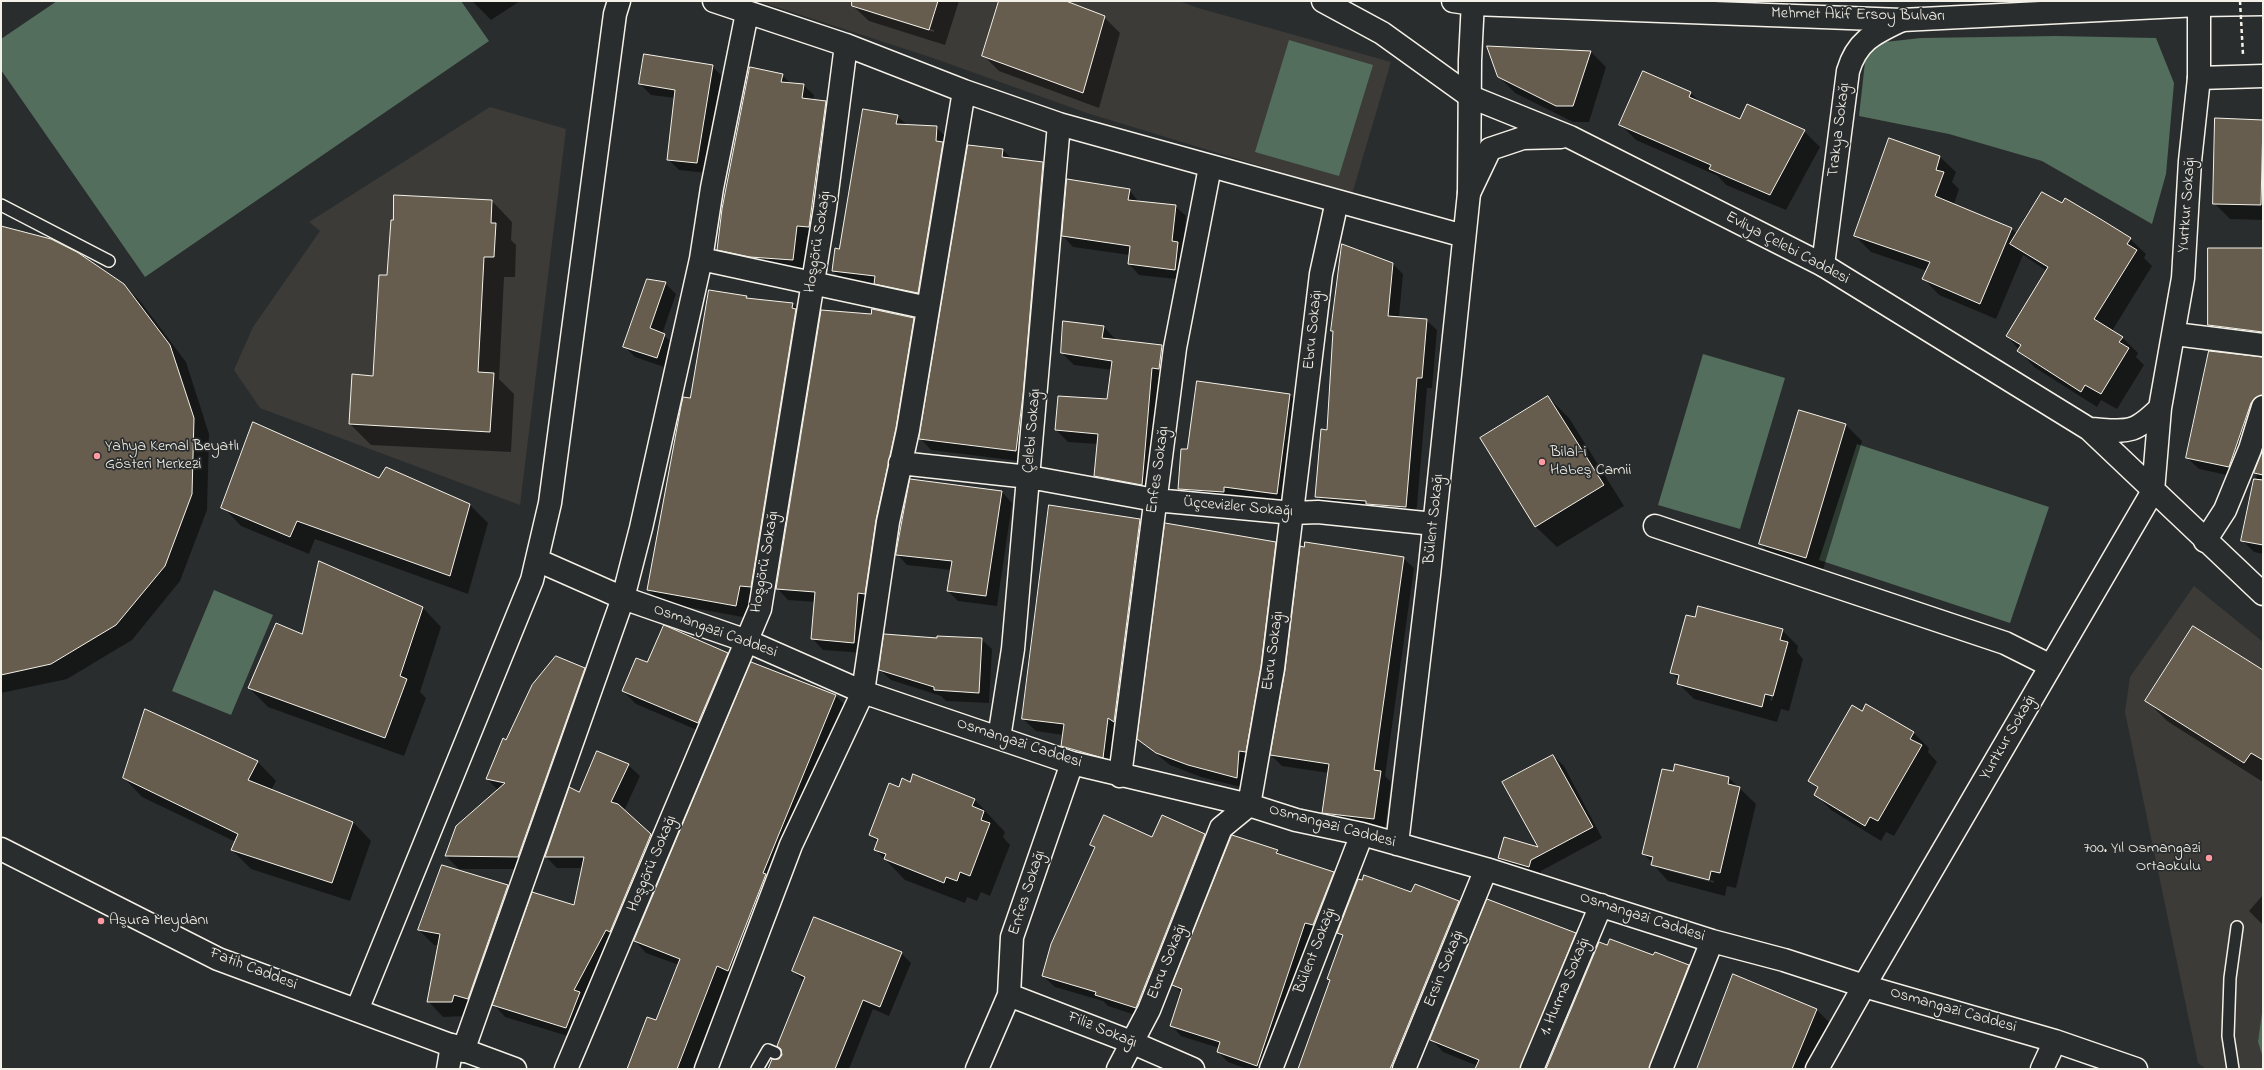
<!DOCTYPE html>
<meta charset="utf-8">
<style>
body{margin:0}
#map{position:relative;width:2264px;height:1070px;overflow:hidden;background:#2a2d2e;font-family:"Indie Flower",sans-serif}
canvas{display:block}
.frame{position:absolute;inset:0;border:2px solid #f4f1e8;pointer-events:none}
</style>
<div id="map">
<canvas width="2264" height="1070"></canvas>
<div class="frame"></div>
</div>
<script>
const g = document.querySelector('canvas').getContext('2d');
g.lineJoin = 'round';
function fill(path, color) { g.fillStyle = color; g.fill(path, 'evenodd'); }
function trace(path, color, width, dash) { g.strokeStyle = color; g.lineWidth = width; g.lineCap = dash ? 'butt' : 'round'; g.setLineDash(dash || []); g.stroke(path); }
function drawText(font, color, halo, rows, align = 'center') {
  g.font = font + ' "Indie Flower",sans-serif'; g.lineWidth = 3.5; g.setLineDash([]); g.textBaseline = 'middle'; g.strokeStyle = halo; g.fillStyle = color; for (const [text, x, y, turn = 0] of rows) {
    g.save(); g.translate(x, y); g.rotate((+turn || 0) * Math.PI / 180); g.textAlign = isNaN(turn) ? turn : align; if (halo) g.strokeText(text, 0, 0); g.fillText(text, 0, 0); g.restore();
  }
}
fill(new Path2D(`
 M 758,1 L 1179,1 L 1198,8 L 1391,62 L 1352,194 L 1087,113 L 930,57 Z
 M 490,107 L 566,129 L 520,505 L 260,408 L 234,370 L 253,327 L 320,231 L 309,222 Z
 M 2194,586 L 2263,642 L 2263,1005 L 2258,1042 L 2263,1058 L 2263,1069 L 2206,1069 L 2198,1063 L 2125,712 L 2130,677 Z`), '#3c3b38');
fill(new Path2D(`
 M 57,1 L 461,1 L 489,41 L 145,277 L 1,70 L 1,39 Z
 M 2056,36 L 2156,38 L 2174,83 L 2166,174 L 2152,224 L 2042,161 L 1949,134 L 1859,116 L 1867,44 L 1921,38 Z
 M 1289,40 L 1373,65 L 1339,176 L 1255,152 Z
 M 1703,354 L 1785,378 L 1740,529 L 1658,505 Z
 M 1857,444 L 2049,507 L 2010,623 L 1819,560 Z
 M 214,590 L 273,615 L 231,715 L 172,691 Z
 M 2263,1005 L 2263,1058 L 2258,1042 Z`), '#546e5d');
fill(new Path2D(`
 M 472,1 L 520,1 L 491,20 Z
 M 855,1 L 959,1 L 945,45 L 869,21 L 853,6 ZM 871,10 L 934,30 L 934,32 L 871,13 Z
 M 1000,1 L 1063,1 L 1104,17 L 1120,33 L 1099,108 L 999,71 L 983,55 Z
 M 1591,52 L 1606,67 L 1589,122 L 1573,122 L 1515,93 L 1499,77 Z
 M 712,66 L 723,77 L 707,173 L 679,170 L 668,159 L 675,98 L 651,95 L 640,84 Z
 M 1643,72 L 1691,93 L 1701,103 L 1741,121 L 1804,131 L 1820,147 L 1786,210 L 1726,185 L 1718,176 L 1636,140 L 1620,124 Z
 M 782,75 L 791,84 L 803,85 L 814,95 L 813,100 L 826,102 L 836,112 L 819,237 L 807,236 L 803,270 L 729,260 L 718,249 Z
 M 897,116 L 907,125 L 936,127 L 948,139 L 929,304 L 845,283 L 833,271 L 840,250 Z
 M 2216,119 L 2263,121 L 2263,220 L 2230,219 L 2214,203 Z
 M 1003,150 L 1012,159 L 1043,163 L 1054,175 L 1027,462 L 931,450 L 920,438 Z
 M 1940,157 L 1956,172 L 1952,182 L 1959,189 L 1954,204 L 2012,229 L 2017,234 L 2130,239 L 2146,254 L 2144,258 L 2152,266 L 2112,331 L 2122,337 L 2138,353 L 2136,357 L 2144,365 L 2117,409 L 2101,400 L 2097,407 L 2034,367 L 2007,336 L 2047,271 L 2023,255 L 1996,319 L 1939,295 L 1924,279 L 1927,271 L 1871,252 L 1855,236 Z
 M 1129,190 L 1139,202 L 1175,206 L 1186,216 L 1183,248 L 1188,253 L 1185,280 L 1139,275 L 1129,264 L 1130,255 L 1073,247 L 1063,236 Z
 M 492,201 L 512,222 L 511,240 L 516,245 L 515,277 L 504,277 L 499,379 L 514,394 L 511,452 L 371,445 L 350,424 L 374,377 L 388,276 Z
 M 1,227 L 124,285 L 140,301 L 186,362 L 209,434 L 207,510 L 180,581 L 132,640 L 67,679 L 1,693 Z
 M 2263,250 L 2263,346 L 2224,341 L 2209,325 Z
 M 1393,264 L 1403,274 L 1399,317 L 1426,320 L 1437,330 L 1432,388 L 1427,388 L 1416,517 L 1327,507 L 1317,496 L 1328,431 L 1334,333 L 1332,330 Z
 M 665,283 L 676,294 L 662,334 L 675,345 L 667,368 L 635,357 L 625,347 Z
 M 746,297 L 748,299 L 793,304 L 805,316 L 748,618 L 660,602 L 648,590 L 691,399 Z
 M 913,319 L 925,330 L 865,653 L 823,650 L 812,638 L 815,602 L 788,600 L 777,588 Z
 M 1064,322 L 1104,327 L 1116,340 L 1161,346 L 1173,358 L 1154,496 L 1107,488 L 1095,476 L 1098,444 L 1068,442 L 1056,430 L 1108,400 L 1112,370 L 1074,365 L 1062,353 Z
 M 2263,358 L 2263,417 L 2241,478 L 2199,469 L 2187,458 Z
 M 1290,395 L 1300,405 L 1288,504 L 1190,500 L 1179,489 L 1188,450 Z
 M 1548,397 L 1569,418 L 1624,506 L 1557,547 L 1536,527 L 1482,439 Z
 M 1800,411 L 1846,425 L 1862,441 L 1822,573 L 1776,559 L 1760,544 Z
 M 2263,453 L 2263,554 L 2254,552 L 2242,540 L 2257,474 L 2255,472 Z
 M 380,480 L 470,505 L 488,523 L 468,594 L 315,539 L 309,554 L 241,526 L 223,507 Z
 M 911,480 L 1002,492 L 1012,503 L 997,606 L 958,601 L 948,591 L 951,570 L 907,565 L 897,554 Z
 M 1050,506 L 1140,520 L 1153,532 L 1116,769 L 1075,758 L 1062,746 L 1063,735 L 1036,731 L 1023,719 Z
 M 1275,543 L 1287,555 L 1249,789 L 1201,777 L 1170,765 L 1138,739 Z
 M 1403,558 L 1414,568 L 1385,776 L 1391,782 L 1385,829 L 1334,823 L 1323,812 L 1329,773 L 1282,766 L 1271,755 Z
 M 423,608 L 441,627 L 420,692 L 426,698 L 404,756 L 268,707 L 249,688 L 303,636 Z
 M 1782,630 L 1798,646 L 1797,652 L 1803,659 L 1789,711 L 1781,709 L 1777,722 L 1694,699 L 1678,683 L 1679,680 L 1671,672 ZM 1786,645 L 1788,646 L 1772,701 L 1770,700 Z
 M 938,639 L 981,639 L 992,649 L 989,703 L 946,701 L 941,696 L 891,680 L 880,670 Z
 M 727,654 L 741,667 L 711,736 L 636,704 L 623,691 L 648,663 Z
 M 752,663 L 836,696 L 848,708 L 740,982 L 729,977 L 693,1069 L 628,1069 L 657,1022 L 679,965 L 646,953 L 635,941 Z
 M 585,669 L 598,682 L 531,869 L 459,869 L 446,856 L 498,790 L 487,779 L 507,741 Z
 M 2263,671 L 2263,782 L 2167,721 L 2147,701 Z
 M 1866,705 L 1914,733 L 1929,748 L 1928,752 L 1937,762 L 1894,836 L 1886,832 L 1881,841 L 1831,810 L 1815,794 L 1818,789 L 1810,781 Z
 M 145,711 L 258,762 L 276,781 L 271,790 L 353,822 L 371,841 L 350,901 L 251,869 L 232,850 L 236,842 L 142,797 L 124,778 Z
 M 1553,756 L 1564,766 L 1602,838 L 1541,871 L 1540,877 L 1509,868 L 1499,858 L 1540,849 Z
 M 628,765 L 640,776 L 624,811 L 662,847 L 578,1039 L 505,1017 L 494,1005 L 575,906 L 582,868 L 557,868 L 546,857 L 580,793 Z
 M 1674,773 L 1729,778 L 1756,804 L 1736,888 L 1727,886 L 1725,896 L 1668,881 L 1643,853 ZM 1662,867 L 1714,881 L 1714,883 L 1665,870 Z
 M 913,775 L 975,800 L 1005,832 L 1003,837 L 1010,845 L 990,896 L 981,892 L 977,901 L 967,897 L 965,903 L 905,880 L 875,849 L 878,843 L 870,835 L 899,788 L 911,783 Z
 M 1205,835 L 1216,846 L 1147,1019 L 1108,1006 L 1103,1001 L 1055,987 L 1043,976 L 1095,849 L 1091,845 Z
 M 1277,851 L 1282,856 L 1334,872 L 1344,883 L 1270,1069 L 1247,1069 L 1228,1062 L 1218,1052 L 1219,1048 L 1181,1036 L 1171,1025 L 1182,993 L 1173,985 Z
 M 443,866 L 508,886 L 522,900 L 466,1016 L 443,1017 L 429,1002 L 439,946 L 434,945 L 419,930 Z
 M 1415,885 L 1459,902 L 1469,913 L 1407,1069 L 1299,1069 L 1331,981 L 1328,979 L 1343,937 L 1338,932 L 1412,894 Z
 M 2263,895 L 2263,925 L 2249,911 Z
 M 1575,934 L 1588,946 L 1536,1069 L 1485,1069 L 1443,1052 L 1431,1039 Z
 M 901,953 L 911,963 L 889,1016 L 873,1009 L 849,1069 L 769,1069 L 783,1056 L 805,982 L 793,971 Z
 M 1654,957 L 1688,966 L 1701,978 L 1664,1069 L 1564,1069 Z
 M 1734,975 L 1817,1010 L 1829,1022 L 1810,1069 L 1699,1069 Z`), '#0007');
const building = new Path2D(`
 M 852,1 L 938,1 L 929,30 L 852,6 Z
 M 999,1 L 1066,1 L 1105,16 L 1083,93 L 982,56 Z
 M 1487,46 L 1591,51 L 1573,106 L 1556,106 L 1498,77 Z
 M 644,54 L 713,65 L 697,163 L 667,160 L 675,90 L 639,84 Z
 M 750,67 L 783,74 L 781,82 L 804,84 L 802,98 L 826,101 L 809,227 L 797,226 L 793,260 L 750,257 L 717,250 L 722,209 Z
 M 1643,71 L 1691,92 L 1689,97 L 1740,119 L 1747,104 L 1805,130 L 1770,195 L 1709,169 L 1711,165 L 1619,125 Z
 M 863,109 L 898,115 L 896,124 L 937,126 L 936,141 L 943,142 L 918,293 L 874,284 L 875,276 L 832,271 L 835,248 L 839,249 Z
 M 2215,118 L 2263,120 L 2261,205 L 2213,204 Z
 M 1889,138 L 1940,156 L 1936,170 L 1944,172 L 1935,196 L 2012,228 L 1980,304 L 1922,279 L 1930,262 L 1854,236 Z
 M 968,145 L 1003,149 L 1002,157 L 1043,162 L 1023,395 L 1016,451 L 919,439 Z
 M 1067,179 L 1130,189 L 1128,200 L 1176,205 L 1172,241 L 1178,242 L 1175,270 L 1128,264 L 1130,246 L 1062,236 Z
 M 2042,192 L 2062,203 L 2065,198 L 2102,220 L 2131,238 L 2127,244 L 2137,250 L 2094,319 L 2123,337 L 2119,342 L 2129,348 L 2101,394 L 2085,385 L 2081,392 L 2017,351 L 2021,345 L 2006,336 L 2048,267 L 2010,244 Z
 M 394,195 L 492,200 L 491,223 L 496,223 L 494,257 L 484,257 L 478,372 L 494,373 L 490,432 L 349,424 L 352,374 L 373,376 L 379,275 L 387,275 L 391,220 L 393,220 Z
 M 1,226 L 51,239 L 77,252 L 124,284 L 170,345 L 194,418 L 192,494 L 165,566 L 116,625 L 51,664 L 1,675 Z
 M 1342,244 L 1393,263 L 1388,316 L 1427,319 L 1422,378 L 1417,378 L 1406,507 L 1366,504 L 1366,501 L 1315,497 L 1321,429 L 1327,430 L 1333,331 L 1331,331 Z
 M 2208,248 L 2263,248 L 2263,332 L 2208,325 Z
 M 647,279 L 666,282 L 650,328 L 665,334 L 657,358 L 623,347 Z
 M 709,290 L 747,296 L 746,298 L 793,303 L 792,308 L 796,309 L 751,587 L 740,586 L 736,606 L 647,590 L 681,406 L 683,397 L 690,398 Z
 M 872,309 L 914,318 L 896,428 L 876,520 L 865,594 L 858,593 L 854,643 L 811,639 L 815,592 L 776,589 L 821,310 L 871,314 Z
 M 1063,321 L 1104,326 L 1102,338 L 1162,345 L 1159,369 L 1152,368 L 1142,485 L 1094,476 L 1098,434 L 1055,430 L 1058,396 L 1107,399 L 1112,361 L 1061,353 Z
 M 2209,351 L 2263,357 L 2263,395 L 2255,398 L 2251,403 L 2229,467 L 2186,458 Z
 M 1197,381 L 1290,394 L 1277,494 L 1224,487 L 1224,492 L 1178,489 L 1181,449 L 1187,449 Z
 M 1548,396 L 1604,485 L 1535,527 L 1480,438 Z
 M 1799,410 L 1846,424 L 1806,558 L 1759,544 Z
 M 253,422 L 379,478 L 386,467 L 470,504 L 450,576 L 297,521 L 290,537 L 221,508 Z
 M 2263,449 L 2263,475 L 2254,473 Z
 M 910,479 L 1002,491 L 986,596 L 947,591 L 952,561 L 896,555 Z
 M 2254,479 L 2263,480 L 2263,545 L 2241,541 Z
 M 1049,505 L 1140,519 L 1114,722 L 1108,718 L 1103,758 L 1061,746 L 1064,724 L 1022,719 Z
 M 1165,523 L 1276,542 L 1261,666 L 1246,752 L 1239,751 L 1237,778 L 1188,765 L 1156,753 L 1137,739 Z
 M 1305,542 L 1404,557 L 1374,770 L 1381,771 L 1374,819 L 1322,813 L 1329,764 L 1270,755 L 1285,670 L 1300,546 L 1304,547 Z
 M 319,561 L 423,607 L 400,676 L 407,679 L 385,738 L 248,688 L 276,623 L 302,634 Z
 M 1698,606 L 1783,629 L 1780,640 L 1788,642 L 1773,696 L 1765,694 L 1762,707 L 1677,684 L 1679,675 L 1670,673 L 1686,615 L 1695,617 Z
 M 664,625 L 728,653 L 698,723 L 622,691 L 636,658 L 647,662 Z
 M 2193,626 L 2263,670 L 2263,760 L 2251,753 L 2244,763 L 2145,701 Z
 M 884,634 L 937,638 L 937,636 L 982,638 L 979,693 L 934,690 L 934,687 L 879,670 Z
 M 556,656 L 585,668 L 518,857 L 445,856 L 456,826 L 505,783 L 486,779 L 503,738 L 506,740 L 532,685 Z
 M 751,662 L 836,695 L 763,873 L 766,874 L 728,971 L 717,966 L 677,1069 L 627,1069 L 647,1017 L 656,1020 L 680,959 L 634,941 Z
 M 1866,704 L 1914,732 L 1910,739 L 1922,745 L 1878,821 L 1870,817 L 1865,826 L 1814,795 L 1818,787 L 1808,781 L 1852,705 L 1862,711 Z
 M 145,709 L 258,761 L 248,780 L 353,822 L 332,883 L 231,850 L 238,834 L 123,778 Z
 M 597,751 L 629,764 L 611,802 L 618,804 L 651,834 L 610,932 L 606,930 L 574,990 L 580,992 L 566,1028 L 492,1005 L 532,892 L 574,905 L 584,857 L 545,857 L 569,787 L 579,792 Z
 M 1553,755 L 1593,827 L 1531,860 L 1529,867 L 1498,858 L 1504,837 L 1538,847 L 1502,782 Z
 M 1675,764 L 1729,777 L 1728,784 L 1740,787 L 1720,873 L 1711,871 L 1709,880 L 1651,865 L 1653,857 L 1642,854 L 1662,769 L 1673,771 Z
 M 913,774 L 975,799 L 972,806 L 984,811 L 981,820 L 990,823 L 970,876 L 960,872 L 957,881 L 946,877 L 944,883 L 884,859 L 886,854 L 874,850 L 878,839 L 869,835 L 889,783 L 899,787 L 902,778 L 910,782 Z
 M 1104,815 L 1152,837 L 1162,815 L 1205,834 L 1136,1008 L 1095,995 L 1096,992 L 1042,976 L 1051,944 L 1095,847 L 1090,845 Z
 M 1232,835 L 1278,850 L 1276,853 L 1334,872 L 1313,925 L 1305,923 L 1257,1066 L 1217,1052 L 1220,1042 L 1170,1026 L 1182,989 L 1172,985 Z
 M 442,865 L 508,885 L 468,999 L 454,995 L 452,1002 L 427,1002 L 440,934 L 418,930 Z
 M 1364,875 L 1411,892 L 1415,884 L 1459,901 L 1390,1069 L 1298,1069 L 1330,980 L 1327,979 L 1343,935 L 1337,933 L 1358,879 L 1362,880 Z
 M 1487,899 L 1576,933 L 1520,1069 L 1475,1069 L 1479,1060 L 1430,1040 Z
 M 814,917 L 902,952 L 880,1007 L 863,1000 L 835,1069 L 768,1069 L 772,1059 L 779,1059 L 782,1055 L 781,1049 L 777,1046 L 805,977 L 792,971 Z
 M 1610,939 L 1653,955 L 1655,952 L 1689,965 L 1649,1069 L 1546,1069 L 1599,942 L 1607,945 Z
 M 1733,974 L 1817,1009 L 1792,1069 L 1697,1069 Z`);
fill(building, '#665d4e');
trace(building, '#f4f1e8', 1);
const lane = new Path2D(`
 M 1,205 L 109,261
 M 757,1069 L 768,1050 L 775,1053
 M 2233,1069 L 2228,1036 L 2230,978 L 2237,927`);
const street = new Path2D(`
 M 714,1 L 846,45 L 964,91 L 1059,124 L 1464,236
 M 2199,78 L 2263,76
 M 701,259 L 928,308
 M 1823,265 L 1848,71 C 1857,40 1875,33 1902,20
 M 2175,334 L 2263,345
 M 900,463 L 1029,477 L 1155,500 L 1293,513 L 1318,512 L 1434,524
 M 1655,526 L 2005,643 L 2051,666
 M 2205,541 L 2225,510 L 2250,449 L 2263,407
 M 537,560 L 623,598 L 747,641 L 863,692 L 1072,763 L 1249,805 L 1296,820 L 1362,834 L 1486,869 L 1712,941 L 1784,960 L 1864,986 L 2055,1041 L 2136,1069
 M 999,738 L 1013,649 L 1059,124
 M 1120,776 L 1175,348 L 1210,167
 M 1397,844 L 1429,575 L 1469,193 L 1470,60 L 1473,1
 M 1009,995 L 1131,1042 L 1193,1069
 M 357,1010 L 532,580 L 550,503 L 615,14 L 619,1
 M 463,1051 L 623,598 L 641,528 L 701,259 L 712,188 L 747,13
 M 448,1069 L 452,1045
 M 566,1069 L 760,609 L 825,208 L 846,45
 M 706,1069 L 791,845 L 863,692 L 888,522 L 908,430 L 964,91
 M 977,1069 L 1009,995 L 1012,937 L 1072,763
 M 1118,1069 L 1149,1010 L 1221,828 L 1249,805 L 1273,668 L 1321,274 L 1337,201
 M 1271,1069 L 1362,834
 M 1404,1069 L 1486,869
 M 1532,1069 L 1601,905
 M 1661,1069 L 1712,941
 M 1817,1069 L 1864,986 L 2153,491
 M 2042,1069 L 2055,1041`);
const secondary = new Path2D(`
 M 1471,97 L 1570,137 L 1823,265 L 2089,429 L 2263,594
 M 1469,193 L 1490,149 L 1523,138 L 1561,137
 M 2089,429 C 2127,431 2132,436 2160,408
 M 2153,491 L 2160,408 L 2183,278 L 2190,161 L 2199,78 L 2199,5 L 2197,1
 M 1,849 L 218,959 L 515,1069`);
const primary = new Path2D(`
 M 1323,1 L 1382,33 L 1471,97
 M 1453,1 L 1473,4 L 1902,20 L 2199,5 L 2263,4`);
trace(lane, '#f4f1e8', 14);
trace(street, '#f4f1e8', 25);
trace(secondary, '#f4f1e8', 25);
trace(primary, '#f4f1e8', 25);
trace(lane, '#2a2d2e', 11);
trace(street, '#2a2d2e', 22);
trace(secondary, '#2a2d2e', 22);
trace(primary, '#2a2d2e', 22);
trace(new Path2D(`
 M 2240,1 L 2243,55`), '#f4f1e8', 2.5, [4, 3]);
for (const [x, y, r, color] of [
 [97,456,4,"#ff9aa2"],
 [1542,462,4,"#ff9aa2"],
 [2209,858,4,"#ff9aa2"],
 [101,921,4,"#ff9aa2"]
]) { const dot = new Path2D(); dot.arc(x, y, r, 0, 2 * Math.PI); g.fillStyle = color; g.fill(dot); trace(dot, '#2a2d2e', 1.5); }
drawText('16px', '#f4f1e8', '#2a2d2e', [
 ["Mehmet Akif Ersoy Bulvarı",1858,16,1],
 ["Trakya Sokağı",1840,130,-83],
 ["Yurtkur Sokağı",2188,205,-86],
 ["Hoşgörü Sokağı",819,242,-81],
 ["Evliya Çelebi Caddesi",1787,249,28],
 ["Ebru Sokağı",1314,330,-84],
 ["Çelebi Sokağı",1033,431,-85],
 ["Enfes Sokağı",1159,470,-82],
 ["Üçcevizler Sokağı",1238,508,5],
 ["Bülent Sokağı",1435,519,-84],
 ["Hoşgörü Sokağı",766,562,-80],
 ["Osmangazi Caddesi",715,632,20],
 ["Ebru Sokağı",1274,651,-82],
 ["Yurtkur Sokağı",2009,738,-60],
 ["Osmangazi Caddesi",1019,744,18],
 ["Osmangazi Caddesi",1332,827,15],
 ["Hoşgörü Sokağı",653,864,-67],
 ["Enfes Sokağı",1028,893,-72],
 ["Osmangazi Caddesi",1642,918,18],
 ["Bülent Sokağı",1316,951,-69],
 ["Ebru Sokağı",1168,962,-68],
 ["Ersin Sokağı",1445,969,-68],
 ["Fatih Caddesi",253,970,21],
 ["1. Hurma Sokağı",1566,987,-67],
 ["Osmangazi Caddesi",1953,1011,16],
 ["Filiz Sokağı",1102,1031,22]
]);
drawText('16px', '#f4f1e8', '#2a2d2e', [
 ["Yahya Kemal Beyatlı",105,447],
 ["Gösteri Merkezi",105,465],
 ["Bilal-i",1550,453],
 ["Habeş Camii",1550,471],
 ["700. Yıl Osmangazi",2201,849,"right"],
 ["Ortaokulu",2201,867,"right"],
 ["Aşura Meydanı",109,921]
], 'left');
</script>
